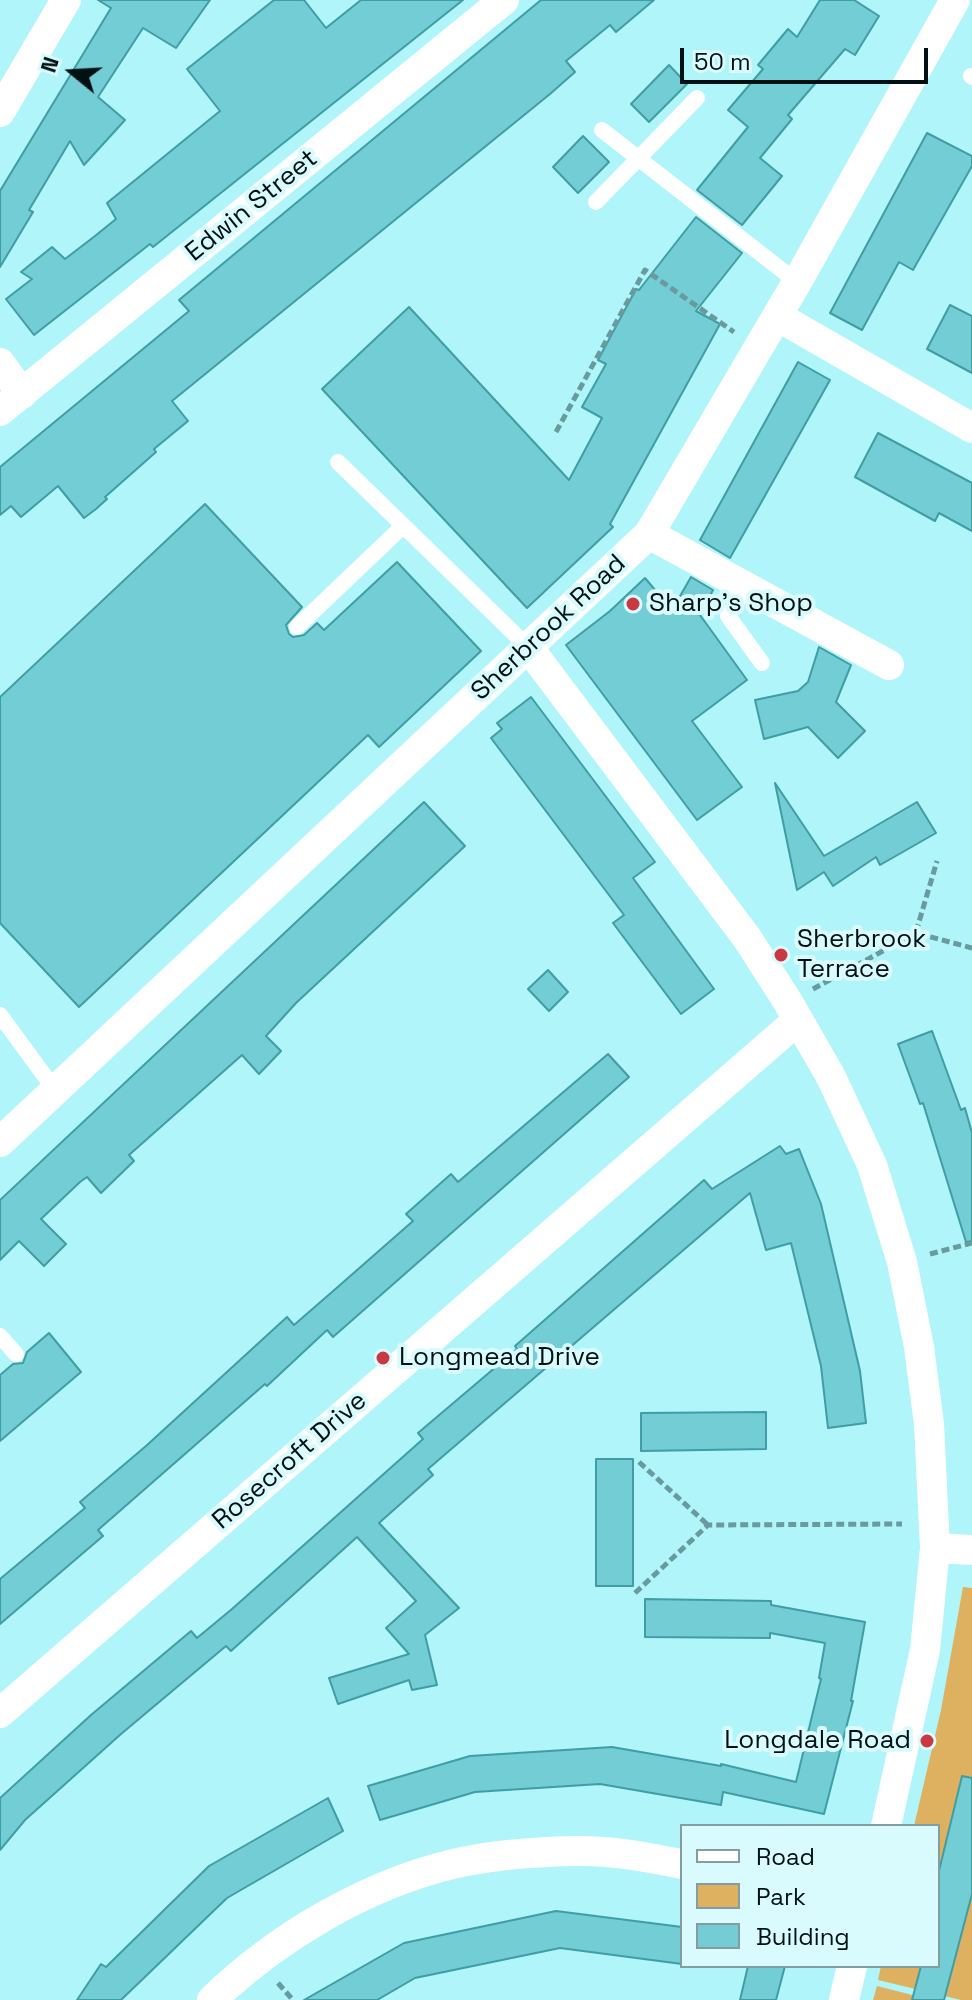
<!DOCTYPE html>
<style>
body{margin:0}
#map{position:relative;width:972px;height:2000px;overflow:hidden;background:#aff5fa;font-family:"Space Grotesk",sans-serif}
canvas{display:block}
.legend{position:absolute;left:680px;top:1824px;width:260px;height:144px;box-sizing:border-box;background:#dafbfe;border:2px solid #839da0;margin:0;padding:10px 14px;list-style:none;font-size:24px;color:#011113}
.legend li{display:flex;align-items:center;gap:16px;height:40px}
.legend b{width:40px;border:2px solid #839da0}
.north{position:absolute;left:32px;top:32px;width:80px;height:80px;-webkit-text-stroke:6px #dafbfe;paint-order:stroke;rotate:288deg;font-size:22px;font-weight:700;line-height:32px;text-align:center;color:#011113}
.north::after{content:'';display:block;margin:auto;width:28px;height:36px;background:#011113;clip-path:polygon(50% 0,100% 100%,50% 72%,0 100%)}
.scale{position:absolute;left:680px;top:48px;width:248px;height:36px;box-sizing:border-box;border:4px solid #011113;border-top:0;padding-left:10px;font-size:24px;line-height:28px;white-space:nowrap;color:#011113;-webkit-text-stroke:6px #dafbfe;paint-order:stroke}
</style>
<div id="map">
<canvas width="972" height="2000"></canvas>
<ul class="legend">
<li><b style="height:10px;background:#fff"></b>Road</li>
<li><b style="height:22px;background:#ddb15f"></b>Park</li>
<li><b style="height:22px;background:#73cdd4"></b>Building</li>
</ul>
<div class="north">N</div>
<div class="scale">50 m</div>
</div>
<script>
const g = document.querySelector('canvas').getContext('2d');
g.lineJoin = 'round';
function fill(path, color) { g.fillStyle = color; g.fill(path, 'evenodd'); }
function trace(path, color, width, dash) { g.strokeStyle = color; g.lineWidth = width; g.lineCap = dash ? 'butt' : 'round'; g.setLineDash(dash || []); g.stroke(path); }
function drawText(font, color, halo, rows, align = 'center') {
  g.font = font + ' "Space Grotesk",sans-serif'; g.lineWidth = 8; g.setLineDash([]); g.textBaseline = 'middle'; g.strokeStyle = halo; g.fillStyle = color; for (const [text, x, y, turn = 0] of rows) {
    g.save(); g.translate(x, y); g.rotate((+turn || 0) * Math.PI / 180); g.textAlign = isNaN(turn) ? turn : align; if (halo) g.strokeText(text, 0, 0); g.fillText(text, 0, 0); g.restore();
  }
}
fill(new Path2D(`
 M 963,1587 L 972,1588 L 972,2000 L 961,2000 L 878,1980 L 881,1966 L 938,1966 L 938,1826 L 914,1826 L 941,1710 Z
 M 877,1986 L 932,2000 L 873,2000 Z`), '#ddb15f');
const building = new Path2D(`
 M 98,0 L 210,0 L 176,48 L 143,28 L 98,97 L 125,120 L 84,165 L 70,141 L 29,210 L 33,212 L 0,267 L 0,191 L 111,8 Z
 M 274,0 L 304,0 L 326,28 L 361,0 L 463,0 L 153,247 L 150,244 L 34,335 L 6,299 L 32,279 L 21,272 L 52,247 L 65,259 L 95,236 L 116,219 L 107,203 L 220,111 L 187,69 Z
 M 541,0 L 654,0 L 616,32 L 610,25 L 566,61 L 575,72 L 550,94 L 172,401 L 188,421 L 154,449 L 156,452 L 105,497 L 107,499 L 96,509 L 84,518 L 58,486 L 21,517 L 11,506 L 0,515 L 0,467 L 189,311 L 179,300 Z
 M 820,0 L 854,0 L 879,16 L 855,55 L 845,49 L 788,115 L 792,119 L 760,158 L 782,176 L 742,225 L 697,190 L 748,127 L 728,110 L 763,69 L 758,65 L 788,29 L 797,37 Z
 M 669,65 L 687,84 L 649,122 L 631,104 Z
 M 927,133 L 972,156 L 972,166 L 913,270 L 899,262 L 862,330 L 830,313 Z
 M 583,136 L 609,162 L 578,193 L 553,167 Z
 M 696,217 L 742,253 L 696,311 L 720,324 L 610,524 L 613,527 L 527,608 L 322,389 L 409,307 L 569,480 L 602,418 L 582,407 L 606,364 L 598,360 L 636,289 L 639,290 Z
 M 950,305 L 972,316 L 972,373 L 927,349 Z
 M 798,362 L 830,380 L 730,558 L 700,540 Z
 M 878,433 L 972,483 L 972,531 L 939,513 L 935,521 L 855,477 Z
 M 205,504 L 302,607 L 286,625 L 289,634 L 293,637 L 304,635 L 317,623 L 324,630 L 397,562 L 481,651 L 379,747 L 368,735 L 79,1007 L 0,923 L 0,697 Z
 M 691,577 L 713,590 L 700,615 L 747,680 L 692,721 L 742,787 L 697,820 L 566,645 L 610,611 L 645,578 L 672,610 Z
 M 819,647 L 851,665 L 836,702 L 865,731 L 838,758 L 808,727 L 764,739 L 755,700 L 798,691 L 808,682 Z
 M 531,697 L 655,862 L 633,878 L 714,989 L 681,1014 L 613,923 L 624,915 L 491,738 L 502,729 L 497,723 Z
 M 775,783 L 824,856 L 917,802 L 936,833 L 880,865 L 876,857 L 833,886 L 824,872 L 797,890 Z
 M 424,802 L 465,846 L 296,1003 L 266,1036 L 281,1051 L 259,1074 L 242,1055 L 129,1155 L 134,1161 L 101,1193 L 87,1177 L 80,1182 L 41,1219 L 66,1244 L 44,1266 L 19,1241 L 0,1260 L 0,1200 Z
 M 548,970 L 568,992 L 549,1011 L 528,989 Z
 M 932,1031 L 961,1110 L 965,1108 L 972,1133 L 972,1241 L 966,1242 L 923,1103 L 920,1104 L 898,1044 Z
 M 608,1054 L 629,1077 L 333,1337 L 327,1330 L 267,1386 L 265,1384 L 98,1530 L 103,1536 L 0,1624 L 0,1579 L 85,1508 L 80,1502 L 146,1446 L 287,1317 L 294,1325 L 332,1292 L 413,1221 L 406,1214 L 451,1174 L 458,1182 Z
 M 780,1146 L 786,1154 L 799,1149 L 821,1204 L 860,1371 L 866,1423 L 828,1428 L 821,1366 L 791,1243 L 766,1250 L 750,1193 L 428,1469 L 433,1475 L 379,1523 L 459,1608 L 425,1635 L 437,1685 L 412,1690 L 409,1680 L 338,1704 L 329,1678 L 409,1654 L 386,1628 L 416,1601 L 357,1537 L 231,1651 L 226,1646 L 121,1734 L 25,1820 L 0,1850 L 0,1798 L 91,1715 L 191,1631 L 197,1638 L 232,1609 L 423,1439 L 418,1433 L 517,1349 L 515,1346 L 704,1180 L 712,1189 Z
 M 49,1333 L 81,1372 L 0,1441 L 0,1375 L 13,1364 L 23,1363 L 27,1352 Z
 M 766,1412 L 766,1449 L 641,1451 L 641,1413 Z
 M 596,1459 L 633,1459 L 633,1586 L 596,1586 Z
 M 645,1599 L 771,1601 L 771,1605 L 865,1622 L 851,1701 L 853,1701 L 824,1814 L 723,1792 L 721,1805 L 600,1784 L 475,1792 L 380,1820 L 368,1786 L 470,1756 L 612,1747 L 721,1766 L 721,1764 L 796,1782 L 821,1679 L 819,1678 L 825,1643 L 770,1633 L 770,1638 L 645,1637 Z
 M 962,1776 L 972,1778 L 972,1894 L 944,2000 L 912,2000 L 921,1966 L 938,1966 L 938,1875 Z
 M 328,1798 L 343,1831 L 227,1898 L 121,2000 L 77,2000 L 101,1964 L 106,1967 L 209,1866 Z
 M 556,1911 L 682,1927 L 682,1964 L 560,1948 L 415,1978 L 377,2000 L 304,2000 L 404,1943 Z
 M 748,1966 L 785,1966 L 776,2000 L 740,2000 Z`);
fill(building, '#73cdd4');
trace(building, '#409da4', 2);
trace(new Path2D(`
 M 556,432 L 645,270 L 734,332
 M 916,932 L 937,861
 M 813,989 L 916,933 L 972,948
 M 930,1254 L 972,1243
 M 639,1462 L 708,1525
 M 635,1593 L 708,1525 L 902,1524
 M 278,1983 L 293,2000`), '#699a9d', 5, [8, 4]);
trace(new Path2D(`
 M 971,76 L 972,77
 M 602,130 L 797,282
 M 596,202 L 697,98
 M 338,462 L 528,647
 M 746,587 L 728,616 L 762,663
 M 297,627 L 402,527
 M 0,1015 L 55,1090
 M 0,1336 L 16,1354`), '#fff', 16);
trace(new Path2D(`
 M 0,112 L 66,0
 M 777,316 L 972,428
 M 0,363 L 22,394
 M 0,411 L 504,0
 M 649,534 L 889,665
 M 528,647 L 747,938 L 788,1002 L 831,1077 L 872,1165 L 902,1262 L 919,1347 L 929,1424 L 935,1548 L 925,1650 L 886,1826
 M 0,1142 L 649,534 L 797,282 L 955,0
 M 935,1548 L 972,1550
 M 0,1713 L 798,1020
 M 212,2000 C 276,1938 365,1885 453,1864 C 491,1855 534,1852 574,1851 C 610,1850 646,1857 682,1864
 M 844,2000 L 852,1966`), '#fff', 30);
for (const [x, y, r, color] of [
 [633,604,8,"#c93942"],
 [781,955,8,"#c93942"],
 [383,1358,8,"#c93942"],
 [927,1741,8,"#c93942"]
]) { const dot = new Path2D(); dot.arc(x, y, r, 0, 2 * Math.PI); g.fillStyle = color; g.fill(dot); trace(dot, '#dafbfe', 3); }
drawText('26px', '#011113', '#dafbfe', [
 ["Edwin Street",252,206,-39],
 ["Sherbrook Road",549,628,-43],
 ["Rosecroft Drive",290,1461,-41]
]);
drawText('26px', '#011113', '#dafbfe', [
 ["Sharp's Shop",649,604],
 ["Sherbrook",797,940],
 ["Terrace",797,970],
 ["Longmead Drive",399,1358],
 ["Longdale Road",911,1741,"right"]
], 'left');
</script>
